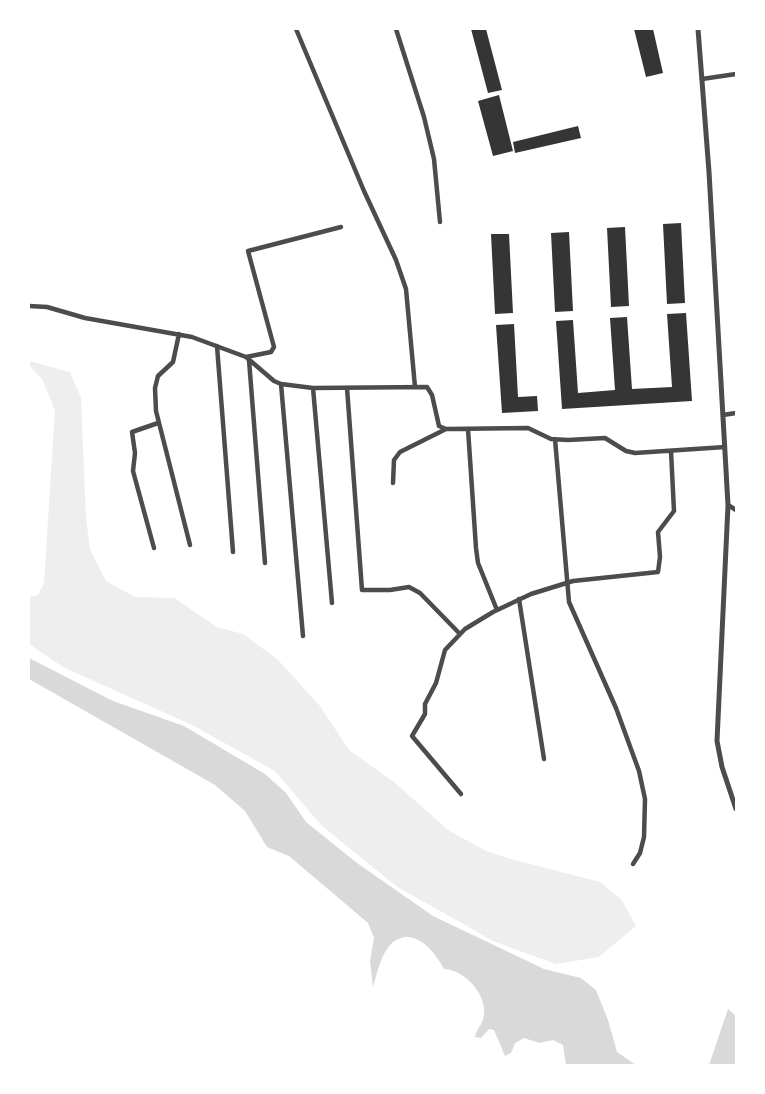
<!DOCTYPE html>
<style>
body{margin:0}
#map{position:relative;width:765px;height:1094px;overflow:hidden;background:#fff;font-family:Helvetica,sans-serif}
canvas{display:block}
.frame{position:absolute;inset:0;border:30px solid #fff;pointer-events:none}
</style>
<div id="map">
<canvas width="765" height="1094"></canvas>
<div class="frame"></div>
</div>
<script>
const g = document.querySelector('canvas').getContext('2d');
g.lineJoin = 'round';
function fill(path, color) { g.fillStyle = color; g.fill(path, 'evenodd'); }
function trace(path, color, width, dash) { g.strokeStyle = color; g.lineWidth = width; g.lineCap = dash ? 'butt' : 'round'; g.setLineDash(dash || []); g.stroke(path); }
fill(new Path2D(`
 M 29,361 L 70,372 L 81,398 L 86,518 L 90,549 L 106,581 L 135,597 L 174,598 L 217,627 L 243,634 L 277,659 L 320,706 L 349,750 L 394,782 L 448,830 L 484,850 L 507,858 L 600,882 L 622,900 L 636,926 L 599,957 L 556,964 L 495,942 L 396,886 L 321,825 L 275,771 L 192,725 L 63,667 L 29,644 L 29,597 L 38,595 L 44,583 L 55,410 L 42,379 L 29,365 Z`), '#eee');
fill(new Path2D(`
 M 29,658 L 113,701 L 184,726 L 265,774 L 286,793 L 306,822 L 357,863 L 433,916 L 544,969 L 581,978 L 596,990 L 608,1020 L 617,1052 L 636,1065 L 566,1065 L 563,1045 L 553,1040 L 539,1043 L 524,1038 L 515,1043 L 511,1053 L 505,1056 L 494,1030 L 489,1029 L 481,1038 L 475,1037 C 476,1030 480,1027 483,1020 C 490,997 466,970 444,969 C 435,952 414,925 392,943 C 381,953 377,974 373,987 L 370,961 L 374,938 L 368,923 L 289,856 L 267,847 L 245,811 L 215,785 L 29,679 Z
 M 728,1009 L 736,1016 L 736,1065 L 709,1065 Z`), '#d9d9d9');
fill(new Path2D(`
 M 471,29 L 486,29 L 502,90 L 488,93 Z
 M 634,29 L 653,29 L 663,73 L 646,77 Z
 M 499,95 L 513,151 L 493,156 L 478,101 Z
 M 578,126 L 581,138 L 515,153 L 513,142 Z
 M 681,223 L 685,303 L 667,304 L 663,224 Z
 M 625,227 L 629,306 L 611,307 L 607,228 Z
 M 569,232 L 573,311 L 555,312 L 551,233 Z
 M 491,234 L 509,234 L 513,313 L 495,314 Z
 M 686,313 L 692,401 L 562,409 L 556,321 L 573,320 L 578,393 L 615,390 L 610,318 L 627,317 L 632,389 L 672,387 L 667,314 Z
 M 514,324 L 518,397 L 537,396 L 538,411 L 502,413 L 496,325 Z`), '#353535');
trace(new Path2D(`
 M 296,29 L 364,191 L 396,260 L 406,289 L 415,387
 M 396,29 L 424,117 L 434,159 L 440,222
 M 702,79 L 736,74
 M 29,306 L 47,307 L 85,318 L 192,337 L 246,357 L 274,381 L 281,384 L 313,388 L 427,387 L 432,395 L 439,426 L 446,429 L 528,428 L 551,439 L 568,440 L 605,438 L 626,451 L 635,453 L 725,447
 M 179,334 L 173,362 L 158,376 L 155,388 L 156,411 L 190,545
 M 217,346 L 233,552
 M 246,357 L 271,352 L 274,347 L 248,251 L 341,227
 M 249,360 L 265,563
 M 281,384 L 303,636
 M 313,388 L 332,603
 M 347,388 L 362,590 L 390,590 L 409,587 L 420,593 L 460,634
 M 723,415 L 736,413
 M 468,429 L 476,548 L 478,563 L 497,610
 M 555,439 L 569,602 L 616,708 L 639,771 L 645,799 L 644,837 L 640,853 L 633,864
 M 393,483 L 394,460 L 400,452 L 446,429
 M 728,505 L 736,510
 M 154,548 L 133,471 L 135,453 L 132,432 L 158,423
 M 519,599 L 544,759
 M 461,794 L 412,736 L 425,714 L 425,704 L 436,683 L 445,650 L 465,629 L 493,612 L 531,594 L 573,581 L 658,572 L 660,557 L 658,532 L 674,511 L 671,451`), '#4c4c4c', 4.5);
trace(new Path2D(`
 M 698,29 L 709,172 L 728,505 L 717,741 L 722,767 L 736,809`), '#4c4c4c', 5);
</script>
